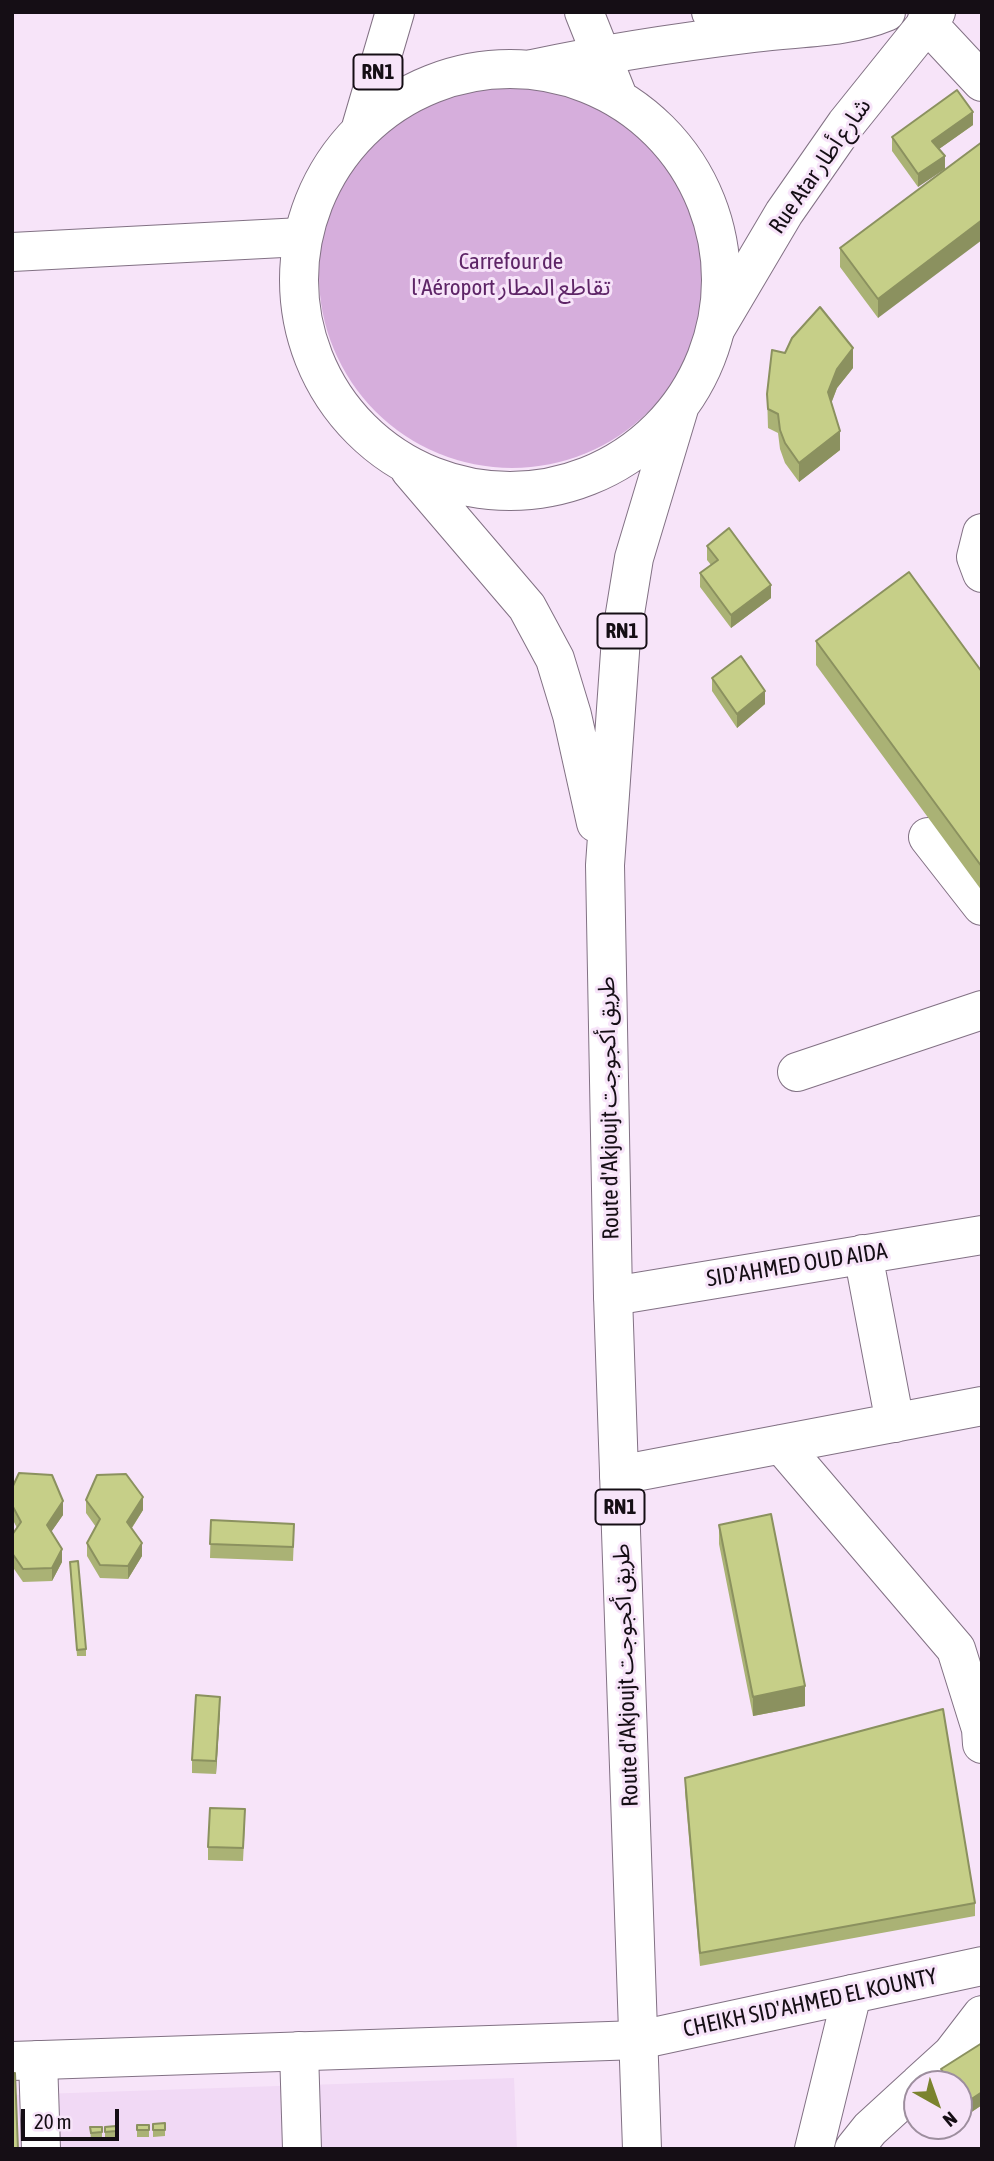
<!DOCTYPE html>
<meta charset="utf-8">
<style>
body{margin:0}
#map{position:relative;width:994px;height:2161px;overflow:hidden;background:#f7e4f9;font-family:"Asap Condensed",sans-serif}
canvas{display:block}
.frame{position:absolute;inset:0;border:14px solid #150e15;pointer-events:none}
.north{position:absolute;left:903px;top:2070px;width:70px;height:70px;box-sizing:border-box;background:#f7e4f9;border:2px solid #9d8e9e;border-radius:50%;rotate:140deg;font-size:19px;font-weight:700;line-height:28px;text-align:center;color:#150e15}
.north::after{content:'';display:block;margin:auto;width:24px;height:32px;background:#7b832f;clip-path:polygon(50% 0,100% 100%,50% 72%,0 100%)}
.scale{position:absolute;left:21px;top:2109px;width:98px;height:32px;box-sizing:border-box;border:4px solid #150e15;border-top:0;padding-left:9px;font-size:21px;line-height:24px;white-space:nowrap;color:#150e15;-webkit-text-stroke:5px #f7e4f9;paint-order:stroke}
</style>
<div id="map">
<canvas width="994" height="2161"></canvas>
<div class="frame"></div>
<div class="north">N</div>
<div class="scale">20 m</div>
</div>
<script>
const g = document.querySelector('canvas').getContext('2d');
g.lineJoin = 'round';
function fill(path, color) { g.fillStyle = color; g.fill(path, 'evenodd'); }
function trace(path, color, width, dash) { g.strokeStyle = color; g.lineWidth = width; g.lineCap = dash ? 'butt' : 'round'; g.setLineDash(dash || []); g.stroke(path); }
function drawText(font, color, halo, rows, align = 'center') {
  g.font = font + ' "Asap Condensed","Noto Sans Arabic",sans-serif'; g.lineWidth = 6; g.setLineDash([]); g.textBaseline = 'middle'; g.strokeStyle = halo; g.fillStyle = color; for (const [text, x, y, turn = 0] of rows) {
    g.save(); g.translate(x, y); g.rotate((+turn || 0) * Math.PI / 180); g.textAlign = isNaN(turn) ? turn : align; if (halo) g.strokeText(text, 0, 0); g.fillText(text, 0, 0); g.restore();
  }
}
fill(new Path2D(`
 M 514,2078 L 517,2149 L 12,2149 L 12,2095 Z`), '#f1d9f5');
fill(new Path2D(`
 M319 275a193 193 0 1 1 386 0a193 193 0 1 1-386 0Z`), '#d6aedc');
const minor = new Path2D(`
 M 926,22 L 982,82
 M 532,69 C 606,53 680,42 754,33 C 797,27 845,29 886,12
 M 12,252 L 302,237
 M 716,328 L 784,213 L 846,124 L 936,12
 M 982,533 L 976,557 L 982,573
 M 928,837 L 982,906
 M 797,1072 L 982,1010
 M 863,1254 L 895,1423
 M 613,1296 L 982,1235
 M 781,1444 L 956,1649 L 981,1729 L 982,1744
 M 619,1475 L 982,1406
 M 299,2051 L 302,2149
 M 38,2060 L 41,2149
 M 919,2084 L 952,2054 L 982,2015
 M 814,2149 L 852,1994
 M 854,2149 L 870,2129 L 917,2086`);
const major = new Path2D(`
 M 12,2061 L 639,2040 L 982,1966`);
const highway = new Path2D(`
 M 584,12 L 618,97
 M 711,12 L 756,32
 M299 280a211 211 0 1 1 422 0a211 211 0 1 1-422 0Z
 M 360,131 L 395,12
 M 410,470 L 527,607 L 555,659 L 572,715 L 596,823
 M 642,2149 L 613,1296 L 605,865 L 621,638 L 634,558 L 680,405`);
trace(minor, '#827184', 40);
trace(major, '#827184', 40);
trace(highway, '#827184', 40);
trace(minor, '#fff', 38);
trace(major, '#fff', 38);
trace(highway, '#fff', 38);
fill(new Path2D(`
 M 973,125 L 939,149 L 918,187 L 892,151 L 892,137 Z
 M 982,142 L 878,318 L 840,267 L 840,248 Z
 M 853,368 L 837,388 L 831,403 L 840,450 L 799,482 L 785,463 L 780,449 L 778,433 L 768,428 L 767,394 Z
 M 707,546 L 771,598 L 731,628 L 700,587 L 700,573 L 711,565 L 707,560 Z
 M 816,641 L 982,672 L 982,891 L 816,665 Z
 M 712,678 L 765,704 L 737,728 L 712,691 Z
 M 12,1488 L 63,1515 L 51,1532 L 62,1562 L 52,1581 L 23,1582 L 12,1566 L 12,1535 L 17,1528 L 12,1518 Z
 M 86,1500 L 143,1510 L 132,1528 L 142,1556 L 128,1579 L 100,1578 L 87,1556 L 87,1543 L 96,1527 L 86,1513 Z
 M 211,1520 L 294,1537 L 293,1561 L 210,1558 Z
 M 719,1525 L 805,1706 L 753,1716 L 719,1544 Z
 M 70,1562 L 86,1649 L 86,1656 L 77,1656 Z
 M 220,1710 L 216,1774 L 192,1773 L 192,1760 Z
 M 685,1778 L 975,1903 L 975,1916 L 700,1966 L 685,1792 Z
 M 245,1822 L 243,1861 L 208,1860 L 208,1847 Z
 M 982,2043 L 982,2105 L 964,2117 L 959,2110 L 959,2084 L 942,2084 L 941,2069 Z
 M 165,2123 L 165,2136 L 153,2137 L 153,2124 Z
 M 137,2125 L 149,2125 L 149,2137 L 137,2137 Z
 M 116,2126 L 116,2138 L 105,2139 L 105,2127 Z
 M 90,2127 L 102,2127 L 102,2139 L 91,2140 Z`), '#aab275');
fill(new Path2D(`
 M 973,112 L 973,125 L 932,154 L 932,141 Z
 M 945,156 L 945,169 L 918,187 L 918,174 Z
 M 982,220 L 982,240 L 878,318 L 878,299 Z
 M 853,348 L 853,368 L 837,388 L 828,412 L 828,392 L 837,369 Z
 M 840,431 L 840,450 L 799,482 L 799,463 Z
 M 771,585 L 771,598 L 731,628 L 731,615 Z
 M 765,691 L 765,704 L 737,728 L 737,714 Z
 M 143,1497 L 143,1510 L 127,1535 L 127,1522 Z
 M 63,1501 L 63,1515 L 47,1538 L 47,1525 Z
 M 142,1543 L 142,1556 L 128,1579 L 128,1566 Z
 M 62,1549 L 62,1562 L 52,1581 L 52,1568 Z
 M 805,1686 L 805,1706 L 753,1716 L 753,1697 Z
 M 220,1697 L 220,1710 L 216,1774 L 216,1761 Z
 M 982,2092 L 982,2105 L 964,2117 L 964,2104 Z`), '#8b915f');
const building = new Path2D(`
 M 957,90 L 973,112 L 932,141 L 945,156 L 918,174 L 892,137 Z
 M 982,142 L 982,220 L 878,299 L 840,248 Z
 M 820,307 L 853,348 L 837,369 L 828,392 L 840,431 L 799,463 L 785,443 L 780,430 L 778,414 L 768,409 L 767,394 L 772,350 L 785,353 L 792,338 Z
 M 729,528 L 771,585 L 731,615 L 700,573 L 718,560 L 707,546 Z
 M 909,572 L 982,672 L 982,867 L 816,641 Z
 M 741,656 L 765,691 L 737,714 L 712,678 Z
 M 19,1473 L 52,1475 L 63,1501 L 47,1525 L 62,1549 L 52,1568 L 23,1569 L 12,1553 L 12,1535 L 21,1522 L 12,1505 L 12,1488 Z
 M 126,1474 L 143,1497 L 127,1522 L 142,1543 L 128,1566 L 100,1565 L 87,1543 L 100,1519 L 86,1500 L 97,1475 Z
 M 771,1514 L 805,1686 L 753,1697 L 719,1525 Z
 M 211,1520 L 294,1524 L 293,1547 L 210,1544 Z
 M 78,1561 L 86,1649 L 77,1650 L 70,1562 Z
 M 196,1695 L 220,1697 L 216,1761 L 192,1760 Z
 M 943,1709 L 975,1903 L 700,1953 L 685,1778 Z
 M 210,1808 L 245,1809 L 243,1848 L 208,1847 Z
 M 982,2043 L 982,2092 L 964,2104 L 959,2097 L 959,2084 L 951,2084 L 941,2069 Z
 M 15,2073 L 18,2149 L 12,2149 L 12,2074 Z
 M 165,2123 L 165,2130 L 153,2130 L 153,2124 Z
 M 137,2125 L 149,2125 L 149,2130 L 137,2130 Z
 M 116,2126 L 116,2131 L 105,2132 L 105,2127 Z
 M 90,2127 L 102,2127 L 102,2132 L 91,2133 Z`);
fill(building, '#c6cf88');
trace(building, '#8b915f', 2);
for (const [x, y, w] of [
 [378,72,49],
 [622,631,49],
 [620,1507,49]
]) { const box = new Path2D(); box.roundRect(x - w / 2, y - 17.5, w, 35, 5); g.fillStyle = '#f7e4f9'; g.fill(box); trace(box, '#150e15', 2); }
drawText('bold 21px', '#150e15', null, [
 ["RN1",378,72],
 ["RN1",622,631],
 ["RN1",620,1507]
]);
drawText('23px', '#150e15', '#f7e4f9', [
 ["Rue Atar شارع أطار",820,166,-55],
 ["Route d'Akjoujt طريق أكجوجت",609,1108,-91],
 ["SID'AHMED OUD AIDA",797,1265,-9],
 ["Route d'Akjoujt طريق أكجوجت",626,1675,-92],
 ["CHEIKH SID'AHMED EL KOUNTY",810,2003,-12]
]);
drawText('23px', '#5e2567', '#f7e4f9', [
 ["Carrefour de",511,262],
 ["l'Aéroport تقاطع المطار",511,288]
]);
</script>
